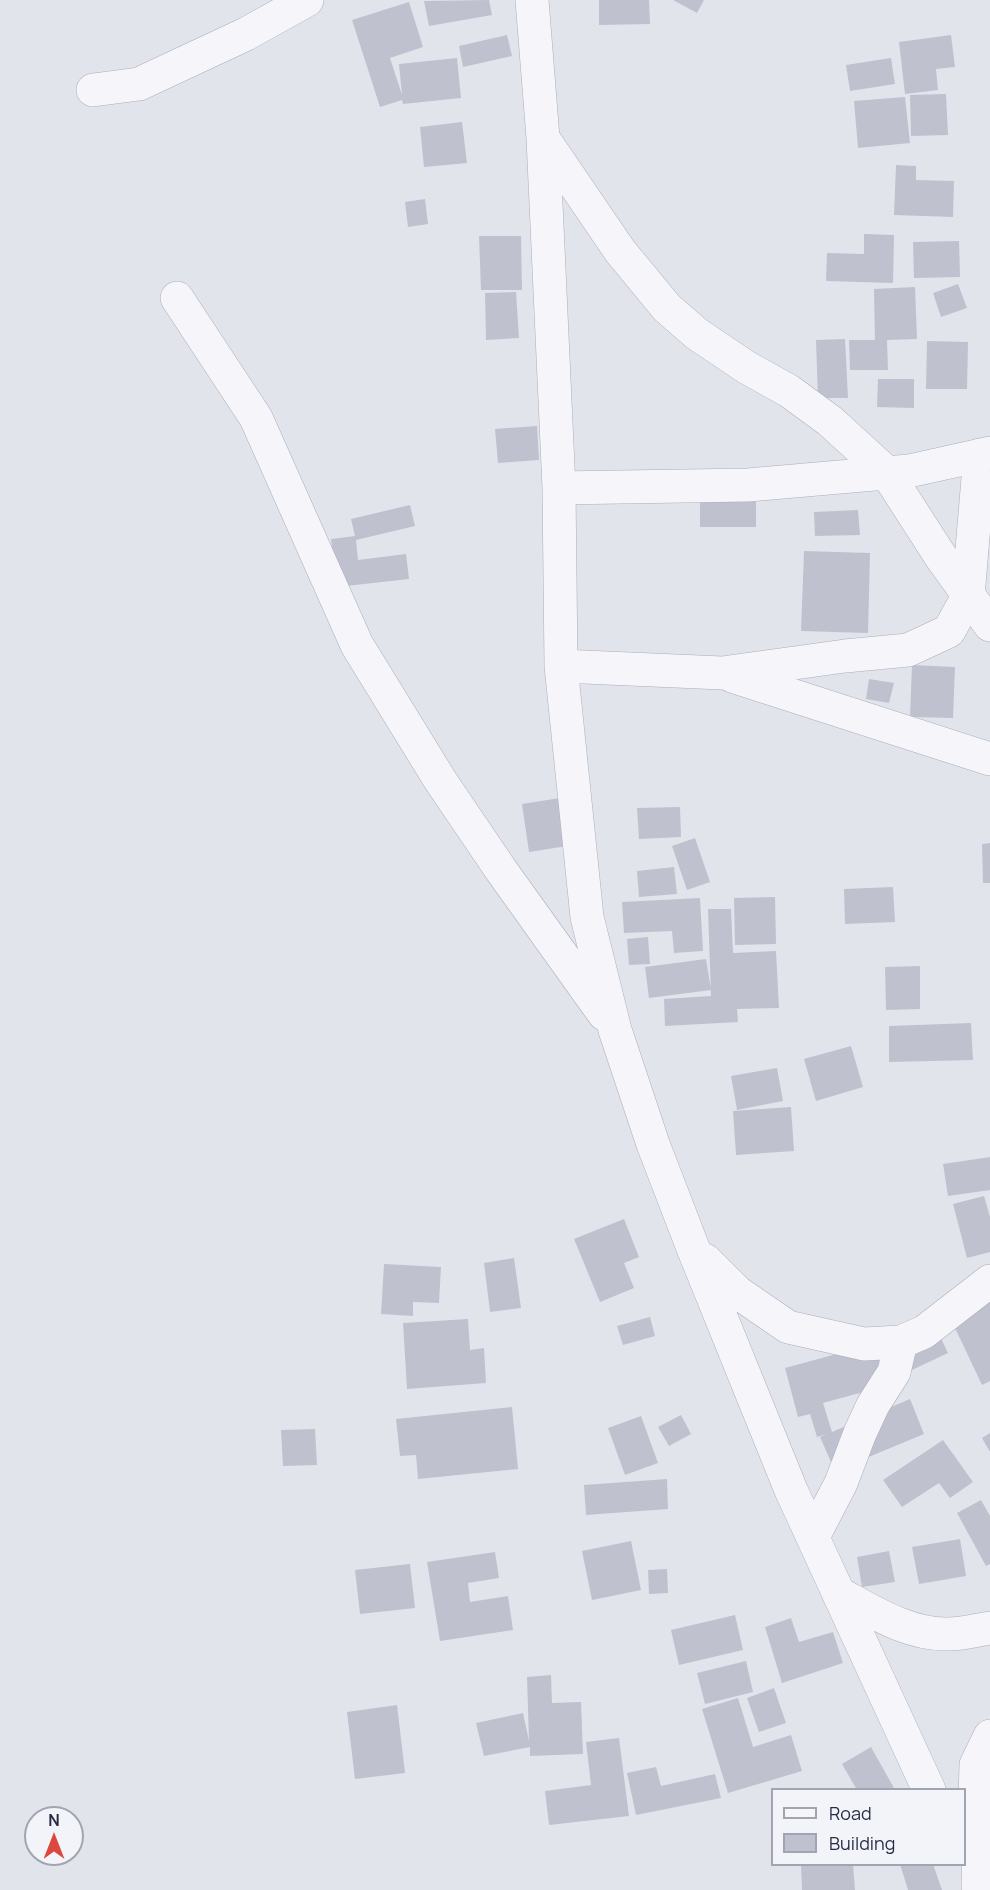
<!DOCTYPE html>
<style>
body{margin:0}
#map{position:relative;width:990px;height:1890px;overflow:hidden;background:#e2e4ec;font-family:Manrope,sans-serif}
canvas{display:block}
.legend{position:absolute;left:771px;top:1788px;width:195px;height:78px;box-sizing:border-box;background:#f2f4f9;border:2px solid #a1a4b1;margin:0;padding:8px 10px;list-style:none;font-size:18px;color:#282d46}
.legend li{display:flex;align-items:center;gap:12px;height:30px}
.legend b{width:30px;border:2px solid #a1a4b1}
.north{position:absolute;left:24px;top:1806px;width:60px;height:60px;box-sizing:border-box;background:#f2f4f9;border:2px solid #a1a4b1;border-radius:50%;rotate:0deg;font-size:16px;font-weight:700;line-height:24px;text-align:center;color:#282d46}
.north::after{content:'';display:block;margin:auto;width:21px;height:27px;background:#db483e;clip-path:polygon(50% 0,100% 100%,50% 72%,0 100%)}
</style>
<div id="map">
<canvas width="990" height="1890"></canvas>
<ul class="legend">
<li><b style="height:8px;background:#f6f6fa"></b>Road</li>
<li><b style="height:16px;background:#bfc1cf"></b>Building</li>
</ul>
<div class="north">N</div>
</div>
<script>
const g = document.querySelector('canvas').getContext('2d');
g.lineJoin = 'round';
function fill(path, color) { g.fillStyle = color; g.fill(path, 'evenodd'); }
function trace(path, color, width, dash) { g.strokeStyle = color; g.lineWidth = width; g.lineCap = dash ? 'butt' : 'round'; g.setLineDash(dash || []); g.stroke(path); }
fill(new Path2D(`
 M 489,0 L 492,15 L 429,26 L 424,1 Z
 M 599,0 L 649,0 L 650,24 L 599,25 Z
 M 673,0 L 704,0 L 697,13 Z
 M 409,2 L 423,47 L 390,58 L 402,95 L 399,64 L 457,58 L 461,98 L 403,104 L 402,100 L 380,107 L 352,20 Z
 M 507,35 L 512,56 L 463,67 L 459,46 Z
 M 951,35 L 955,67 L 936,69 L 938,90 L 905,94 L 899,42 Z
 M 891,58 L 895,84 L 850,91 L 846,65 Z
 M 946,94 L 948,135 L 911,136 L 910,95 Z
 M 905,97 L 910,143 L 858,148 L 854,101 Z
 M 462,122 L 467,163 L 424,167 L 420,127 Z
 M 896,165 L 916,166 L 916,180 L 954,181 L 953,217 L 894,215 Z
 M 425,199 L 428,224 L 408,227 L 405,202 Z
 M 864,234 L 894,235 L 893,283 L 826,281 L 827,253 L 864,254 Z
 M 479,236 L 521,236 L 522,290 L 481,290 Z
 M 959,241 L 960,277 L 914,278 L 913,242 Z
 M 958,284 L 967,308 L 941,317 L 933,293 Z
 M 915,287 L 917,339 L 887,340 L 888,370 L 850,370 L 849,340 L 875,340 L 874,289 Z
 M 516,292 L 519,338 L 486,340 L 485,293 Z
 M 845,339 L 848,398 L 818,398 L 816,340 Z
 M 927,341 L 968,342 L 967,389 L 926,389 Z
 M 878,379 L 914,379 L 914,408 L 877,407 Z
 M 537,426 L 539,460 L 498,463 L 495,429 Z
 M 700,499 L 756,499 L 756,527 L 700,527 Z
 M 410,505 L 415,526 L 356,540 L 358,560 L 406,554 L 409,579 L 337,587 L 331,539 L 355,536 L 351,519 Z
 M 858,510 L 860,535 L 815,536 L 814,512 Z
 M 804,551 L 870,553 L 868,633 L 801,631 Z
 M 912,665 L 955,667 L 953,718 L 910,717 Z
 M 869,679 L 894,683 L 889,703 L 866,699 Z
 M 560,798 L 567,846 L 529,852 L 522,804 Z
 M 680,807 L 681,837 L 639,839 L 637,808 Z
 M 695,838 L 710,882 L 687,890 L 672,846 Z
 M 990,843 L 990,883 L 983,883 L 982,844 Z
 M 674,867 L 677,894 L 639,897 L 637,871 Z
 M 893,887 L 895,922 L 845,924 L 844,889 Z
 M 775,897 L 776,944 L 735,945 L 734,898 Z
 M 700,898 L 703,951 L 674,953 L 672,931 L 624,933 L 622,902 Z
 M 708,909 L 731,909 L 733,953 L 776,951 L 779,1008 L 737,1009 L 738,1022 L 665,1026 L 664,999 L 711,996 Z
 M 648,937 L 650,964 L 629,965 L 627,939 Z
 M 706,959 L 711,990 L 649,998 L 645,967 Z
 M 920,966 L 920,1009 L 886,1010 L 885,967 Z
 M 971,1023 L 973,1060 L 889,1062 L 889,1026 Z
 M 851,1046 L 863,1087 L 816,1101 L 804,1059 Z
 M 777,1068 L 783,1101 L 737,1110 L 731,1076 Z
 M 791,1107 L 794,1151 L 736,1155 L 733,1111 Z
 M 990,1157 L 990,1190 L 948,1196 L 943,1164 Z
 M 984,1196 L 990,1217 L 990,1252 L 967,1258 L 953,1204 Z
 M 624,1219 L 639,1257 L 624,1263 L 634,1288 L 600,1302 L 574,1239 Z
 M 514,1258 L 521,1308 L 490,1312 L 484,1263 Z
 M 384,1264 L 441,1267 L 439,1303 L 413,1302 L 413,1316 L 381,1314 Z
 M 985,1291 L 990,1302 L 990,1381 L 982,1385 L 946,1309 Z
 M 930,1315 L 948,1353 L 895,1378 Z
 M 650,1317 L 655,1336 L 623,1345 L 617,1326 Z
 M 468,1319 L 470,1350 L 484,1348 L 486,1383 L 407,1389 L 403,1323 Z
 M 877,1343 L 889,1385 L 823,1403 L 832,1432 L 910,1399 L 924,1434 L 835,1471 L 820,1437 L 827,1434 L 817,1437 L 810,1414 L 798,1417 L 785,1368 Z
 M 512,1407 L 518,1469 L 418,1479 L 416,1455 L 400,1456 L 396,1419 Z
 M 681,1415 L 691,1434 L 669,1446 L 658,1427 Z
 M 641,1416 L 658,1463 L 625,1475 L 608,1428 Z
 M 315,1429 L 317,1465 L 283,1466 L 281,1430 Z
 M 990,1433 L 990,1452 L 982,1438 Z
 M 943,1440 L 973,1482 L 950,1498 L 939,1483 L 902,1507 L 883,1480 Z
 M 667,1479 L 668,1509 L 586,1515 L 584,1485 Z
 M 981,1500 L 990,1516 L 990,1564 L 986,1566 L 957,1513 Z
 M 960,1539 L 966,1576 L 919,1584 L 912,1547 Z
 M 631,1541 L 641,1590 L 592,1600 L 582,1551 Z
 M 889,1551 L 895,1582 L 862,1587 L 857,1557 Z
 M 495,1552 L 499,1578 L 468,1583 L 470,1602 L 508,1596 L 513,1630 L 440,1641 L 427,1562 Z
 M 410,1564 L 415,1608 L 360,1614 L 355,1570 Z
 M 667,1569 L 668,1593 L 649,1594 L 648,1570 Z
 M 735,1615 L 743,1650 L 679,1665 L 671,1630 Z
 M 791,1618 L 799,1642 L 833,1632 L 843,1663 L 782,1683 L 765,1627 Z
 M 746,1661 L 753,1692 L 705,1704 L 697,1673 Z
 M 551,1675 L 552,1703 L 581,1702 L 583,1754 L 530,1756 L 530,1747 L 484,1756 L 476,1723 L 523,1713 L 529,1741 L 527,1677 Z
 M 774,1688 L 786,1723 L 759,1732 L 747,1698 Z
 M 738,1698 L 753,1747 L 791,1735 L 802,1771 L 728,1793 L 702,1709 Z
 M 397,1705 L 405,1773 L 355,1779 L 347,1712 Z
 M 619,1738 L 629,1816 L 549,1825 L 545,1791 L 591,1785 L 586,1742 Z
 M 871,1747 L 894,1788 L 892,1790 L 857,1790 L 842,1764 Z
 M 656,1767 L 661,1786 L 715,1774 L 721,1798 L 636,1815 L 627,1773 Z
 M 801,1864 L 853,1864 L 855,1890 L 802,1890 Z
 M 900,1864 L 933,1864 L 942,1890 L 908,1890 Z`), '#bfc1cf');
const minor = new Path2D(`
 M 532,0 L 543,138 L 559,488 L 561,666 L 587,917 L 615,1030 L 653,1144 L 693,1248 L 791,1490 L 929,1790
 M 93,90 L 139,84 L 246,34 L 307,0
 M 543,138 L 620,251 L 667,308 L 697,334 L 746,367 L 789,391 L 830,421 L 887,473 L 941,557 L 990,625
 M 177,298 L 256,418 L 357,645 L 440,780 L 501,870 L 604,1014
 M 559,488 L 748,485 L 909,471 L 990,453
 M 561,666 L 722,673 L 845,656 L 908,650 L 949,631 L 968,596 L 980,455
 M 732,676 L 990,759
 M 705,1260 L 737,1292 L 788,1327 L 864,1344 L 901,1342 L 924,1332 L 990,1281
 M 813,1537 L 841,1483 L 860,1433 L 873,1405 L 894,1372 L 901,1342
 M 838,1593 C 872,1611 908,1635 948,1634 C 962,1634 976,1630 990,1628
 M 978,1887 L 979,1838 L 975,1800 L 976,1765 L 990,1736`);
trace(minor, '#aaadba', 34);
trace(minor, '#f6f6fa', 33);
</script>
